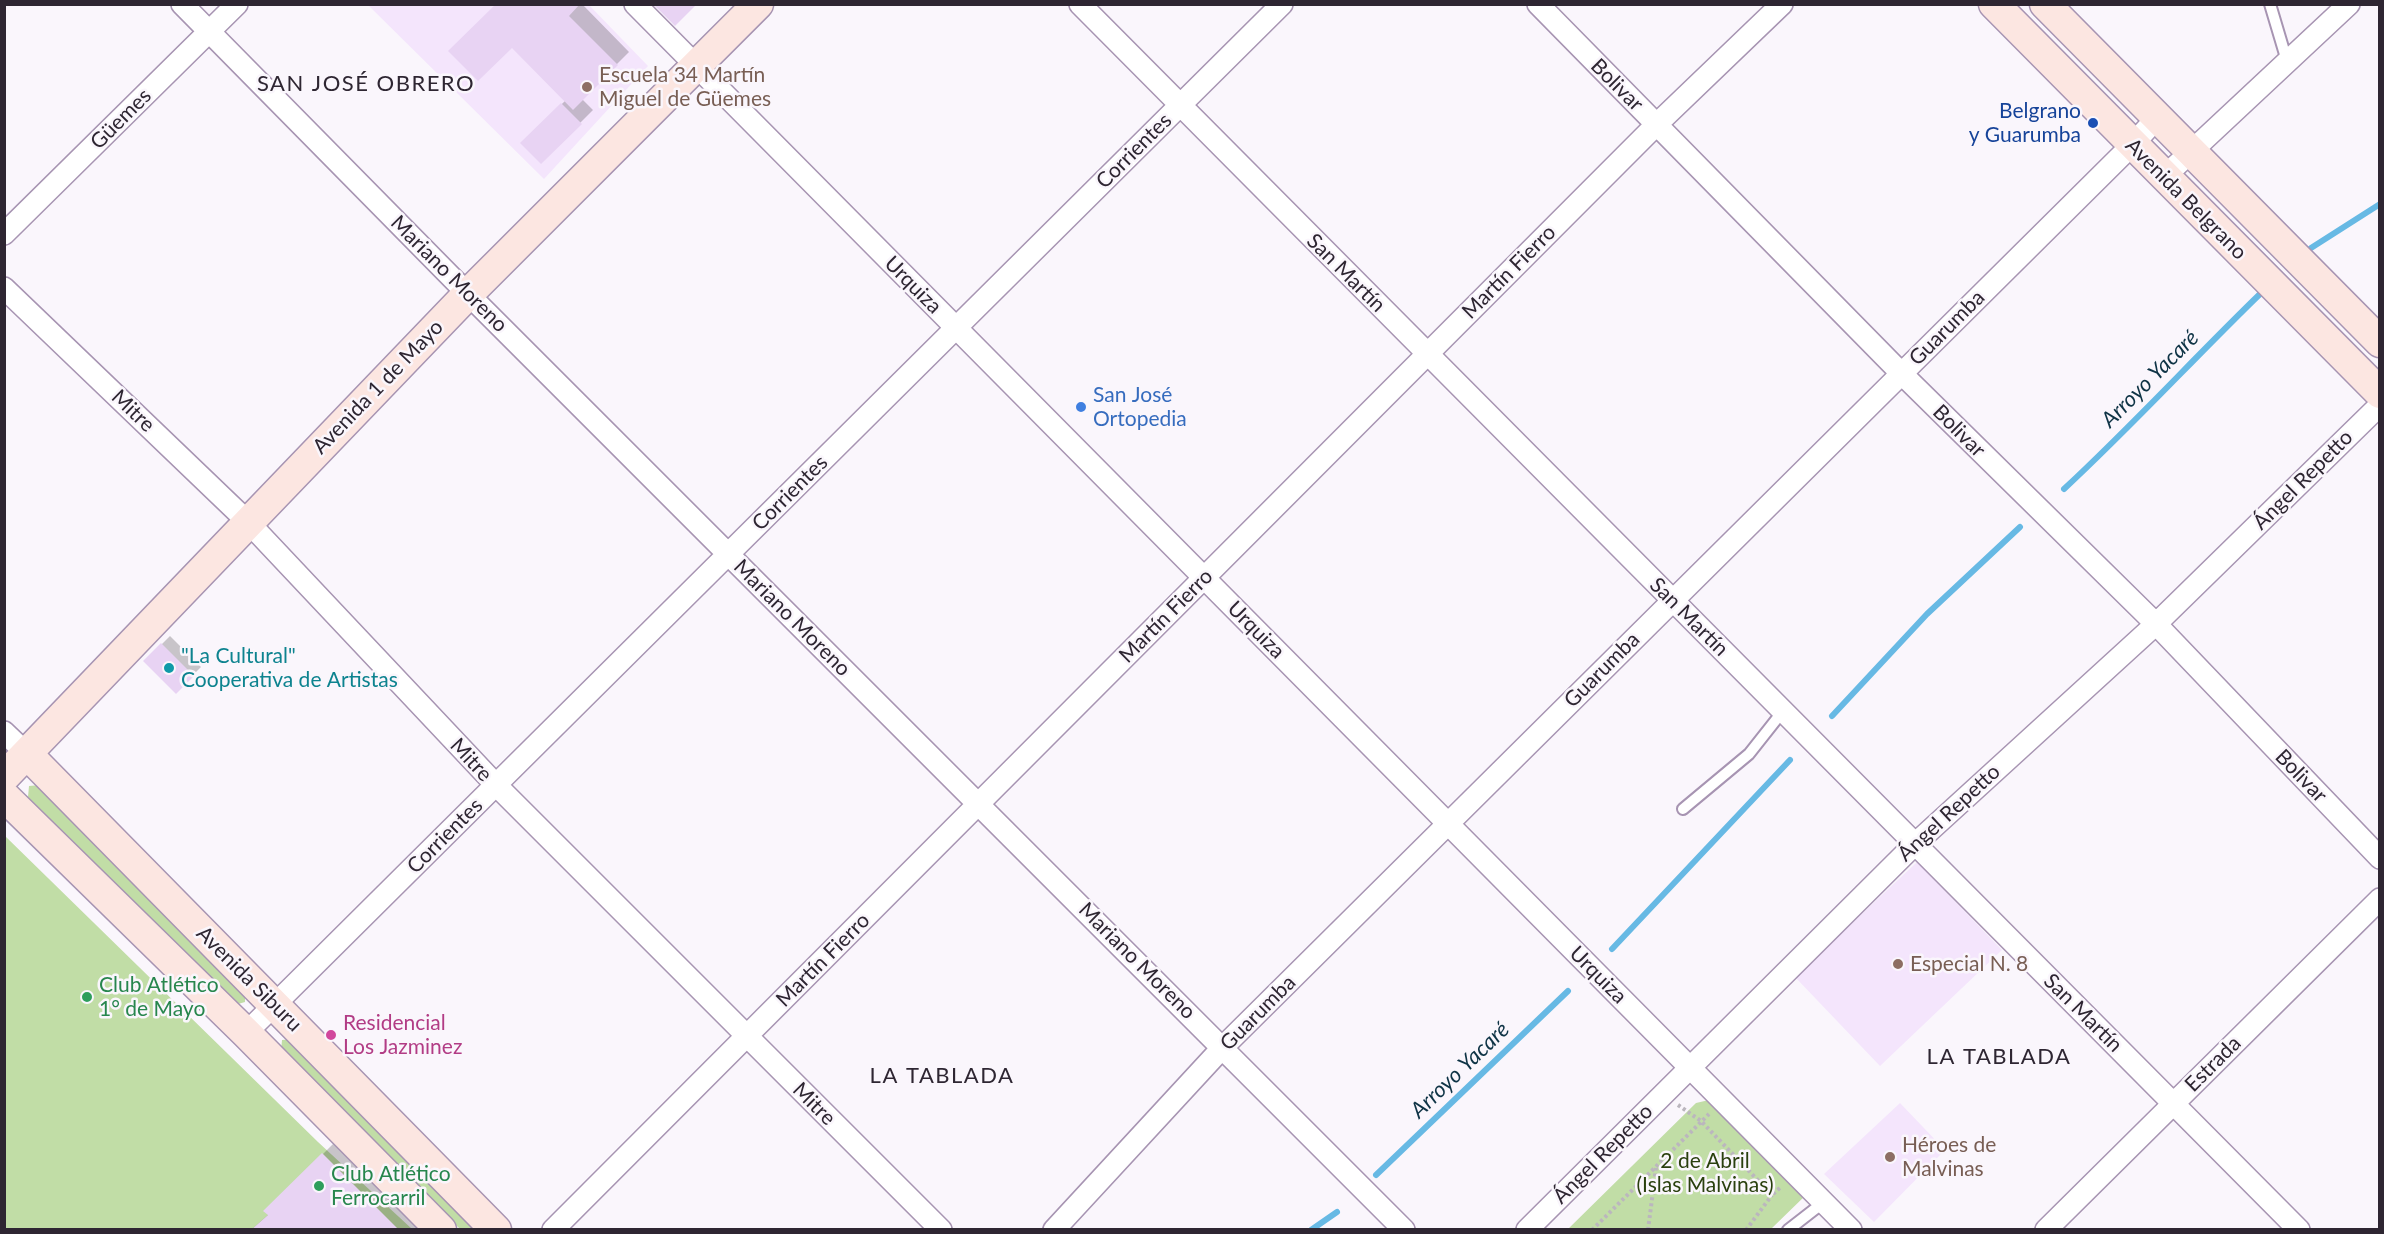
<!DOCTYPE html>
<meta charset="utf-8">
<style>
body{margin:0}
#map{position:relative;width:2384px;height:1234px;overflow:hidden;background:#faf6fc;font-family:Lato,sans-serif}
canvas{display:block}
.frame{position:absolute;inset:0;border:6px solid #2e2632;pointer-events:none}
</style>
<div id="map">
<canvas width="2384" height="1234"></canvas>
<div class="frame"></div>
</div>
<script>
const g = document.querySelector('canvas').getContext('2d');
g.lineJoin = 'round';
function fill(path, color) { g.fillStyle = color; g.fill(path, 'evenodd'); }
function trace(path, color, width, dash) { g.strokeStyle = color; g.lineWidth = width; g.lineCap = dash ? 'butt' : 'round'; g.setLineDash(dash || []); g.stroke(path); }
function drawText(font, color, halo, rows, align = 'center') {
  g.font = font + ' Lato,sans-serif'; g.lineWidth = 5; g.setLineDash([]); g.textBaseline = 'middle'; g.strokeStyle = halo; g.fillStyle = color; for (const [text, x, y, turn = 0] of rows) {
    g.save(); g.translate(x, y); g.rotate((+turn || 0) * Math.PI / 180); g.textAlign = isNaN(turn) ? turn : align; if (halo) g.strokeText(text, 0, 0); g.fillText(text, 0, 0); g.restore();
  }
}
fill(new Path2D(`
 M 368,5 L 589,5 L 648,66 L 544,179 Z
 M 1917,862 L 2002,950 L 1880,1066 L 1795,977 Z
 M 1900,1103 L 1945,1150 L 1874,1222 L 1824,1174 Z`), '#f4e5fc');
fill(new Path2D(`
 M 40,785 L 245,992 L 245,1002 L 238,1004 L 28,797 L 29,786 Z
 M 4,835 L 318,1142 L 412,1229 L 5,1229 Z
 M 293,1039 L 480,1229 L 460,1229 L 281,1051 L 282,1040 Z
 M 1709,1100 L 1808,1193 L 1771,1229 L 1567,1230 L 1696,1103 Z`), '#c1dda6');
fill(new Path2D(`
 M 498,4 L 582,4 L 629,52 L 582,99 L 593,110 L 541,162 L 522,143 L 566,100 Z
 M 170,636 L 201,667 L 176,692 L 145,661 Z
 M 340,1137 L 432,1230 L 251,1230 L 269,1214 L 266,1211 Z`), '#0003');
trace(new Path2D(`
 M 2311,248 L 2380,204
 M 2064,489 C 2132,426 2194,358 2260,294
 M 1832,716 L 1927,614 L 2020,527
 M 1612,949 L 1790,760
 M 1376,1175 L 1568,991
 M 1311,1230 L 1337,1212`), '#67b9e4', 6);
fill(new Path2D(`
 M 496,4 L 580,4 L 569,16 L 618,65 L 573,110 L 512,48 L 478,81 L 448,51 Z
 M 653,4 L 697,4 L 675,26 Z
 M 561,103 L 582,124 L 541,164 L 520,143 Z
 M 161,643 L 194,676 L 176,694 L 143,661 Z
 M 322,1153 L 399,1230 L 251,1230 L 268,1215 L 263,1211 Z`), '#e8d3f3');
const service = new Path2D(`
 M 2270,4 L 2287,61
 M 1683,809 L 1749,754 L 1783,711
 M 1788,1230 L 1824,1202`);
const minor = new Path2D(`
 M 182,4 L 468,294 L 1404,1230
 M 635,4 L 1851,1230
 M 1080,4 L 2299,1230
 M 1538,4 L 1901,373 L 2156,624 L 2380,858
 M 2165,176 L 2349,4
 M 4,234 L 237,4
 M 4,288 L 249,523 L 496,785 L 941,1230
 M 4,732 L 27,754
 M 246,1033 L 1282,4
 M 553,1230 L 1656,125 L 1782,4
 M 1054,1230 L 1223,1047 L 2132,145 L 2157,118
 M 1527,1230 L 1915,844 L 2156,624 L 2380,405
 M 2046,1230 L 2380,899`);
const secondary = new Path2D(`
 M 1994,4 L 2380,393
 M 2045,4 L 2380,342
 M 27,754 L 496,1230
 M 4,777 L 468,294 L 758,4
 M 4,796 L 246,1033 L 441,1230`);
trace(service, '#a794b2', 14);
trace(minor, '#a794b2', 24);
trace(secondary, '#a794b2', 33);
trace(new Path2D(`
 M 1678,1105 L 1701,1121 L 1772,1195 L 1781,1187
 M 1592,1230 L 1709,1114
 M 1648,1230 L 1656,1168
 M 1746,1230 L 1772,1195`), '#bbb6be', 4, [3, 3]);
trace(service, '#fff', 10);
trace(minor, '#fff', 21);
trace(secondary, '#fce6e1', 30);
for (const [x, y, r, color] of [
 [587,87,6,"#8d6e63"],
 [2093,123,6,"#1a4fb4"],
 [1081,407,6,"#3f7fe0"],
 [169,668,6,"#0f9aa8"],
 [1898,964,6,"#8d6e63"],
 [87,997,6,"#2e9e5b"],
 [331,1035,6,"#d1479c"],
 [1890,1157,6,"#8d6e63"],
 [319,1186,6,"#2e9e5b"]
]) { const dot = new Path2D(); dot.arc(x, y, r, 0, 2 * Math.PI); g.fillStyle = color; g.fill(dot); trace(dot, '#faf6fc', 2); }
drawText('21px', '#785e54', '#faf6fc', [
 ["Escuela 34 Martín",599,75],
 ["Miguel de Güemes",599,99],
 ["Especial N. 8",1910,964],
 ["Héroes de",1902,1145],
 ["Malvinas",1902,1169]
], 'left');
drawText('21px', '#2e2632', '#faf6fc', [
 ["Bolivar",1617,85,45],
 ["Güemes",121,119,-45],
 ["Corrientes",1134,151,-45],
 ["Avenida Belgrano",2186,199,45],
 ["Martín Fierro",1509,272,-45],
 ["San Martín",1346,273,45],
 ["Mariano Moreno",449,274,45],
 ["Urquiza",913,285,45],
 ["Guarumba",1947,328,-45],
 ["Avenida 1 de Mayo",378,387,-46],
 ["Mitre",133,411,44],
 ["Bolivar",1959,431,45],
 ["Ángel Repetto",2303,480,-45],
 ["Corrientes",790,493,-45],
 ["Martín Fierro",1166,616,-45],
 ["San Martín",1689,617,45],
 ["Mariano Moreno",792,618,45],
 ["Urquiza",1256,630,45],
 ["Guarumba",1602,670,-45],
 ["Mitre",471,760,47],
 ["Bolivar",2301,776,46],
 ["Ángel Repetto",1949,813,-43],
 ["Corrientes",445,836,-45],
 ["Martín Fierro",823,960,-45],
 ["Mariano Moreno",1137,961,45],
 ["Urquiza",1598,975,45],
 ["Avenida Siburu",249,979,45],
 ["Guarumba",1258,1013,-45],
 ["San Martín",2083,1013,45],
 ["Estrada",2213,1064,-45],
 ["Mitre",814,1104,45],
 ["Ángel Repetto",1603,1154,-45]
]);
drawText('21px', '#164399', '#faf6fc', [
 ["Belgrano",2081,111],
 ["y Guarumba",2081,135]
], 'right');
drawText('21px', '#366cbe', '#faf6fc', [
 ["San José",1093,395],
 ["Ortopedia",1093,419]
], 'left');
drawText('21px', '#0d838f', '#faf6fc', [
 ["\"La Cultural\"",181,656],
 ["Cooperativa de Artistas",181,680]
], 'left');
drawText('21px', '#27864d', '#faf6fc', [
 ["Club Atlético",99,985],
 ["1° de Mayo",99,1009],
 ["Club Atlético",331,1174],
 ["Ferrocarril",331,1198]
], 'left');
drawText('21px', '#b23c85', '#faf6fc', [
 ["Residencial",343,1023],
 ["Los Jazminez",343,1047]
], 'left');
drawText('21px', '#2a400e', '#faf6fc', [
 ["2 de Abril",1705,1161],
 ["(Islas Malvinas)",1705,1185]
]);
g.letterSpacing = '1.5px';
drawText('22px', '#2e2632', '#faf6fc', [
 ["SAN JOSÉ OBRERO",366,84],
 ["LA TABLADA",1999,1057],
 ["LA TABLADA",942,1076]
]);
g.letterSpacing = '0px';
drawText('italic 22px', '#0e3345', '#faf6fc', [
 ["Arroyo Yacaré",2150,379,-45],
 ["Arroyo Yacaré",1460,1070,-44]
]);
</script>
